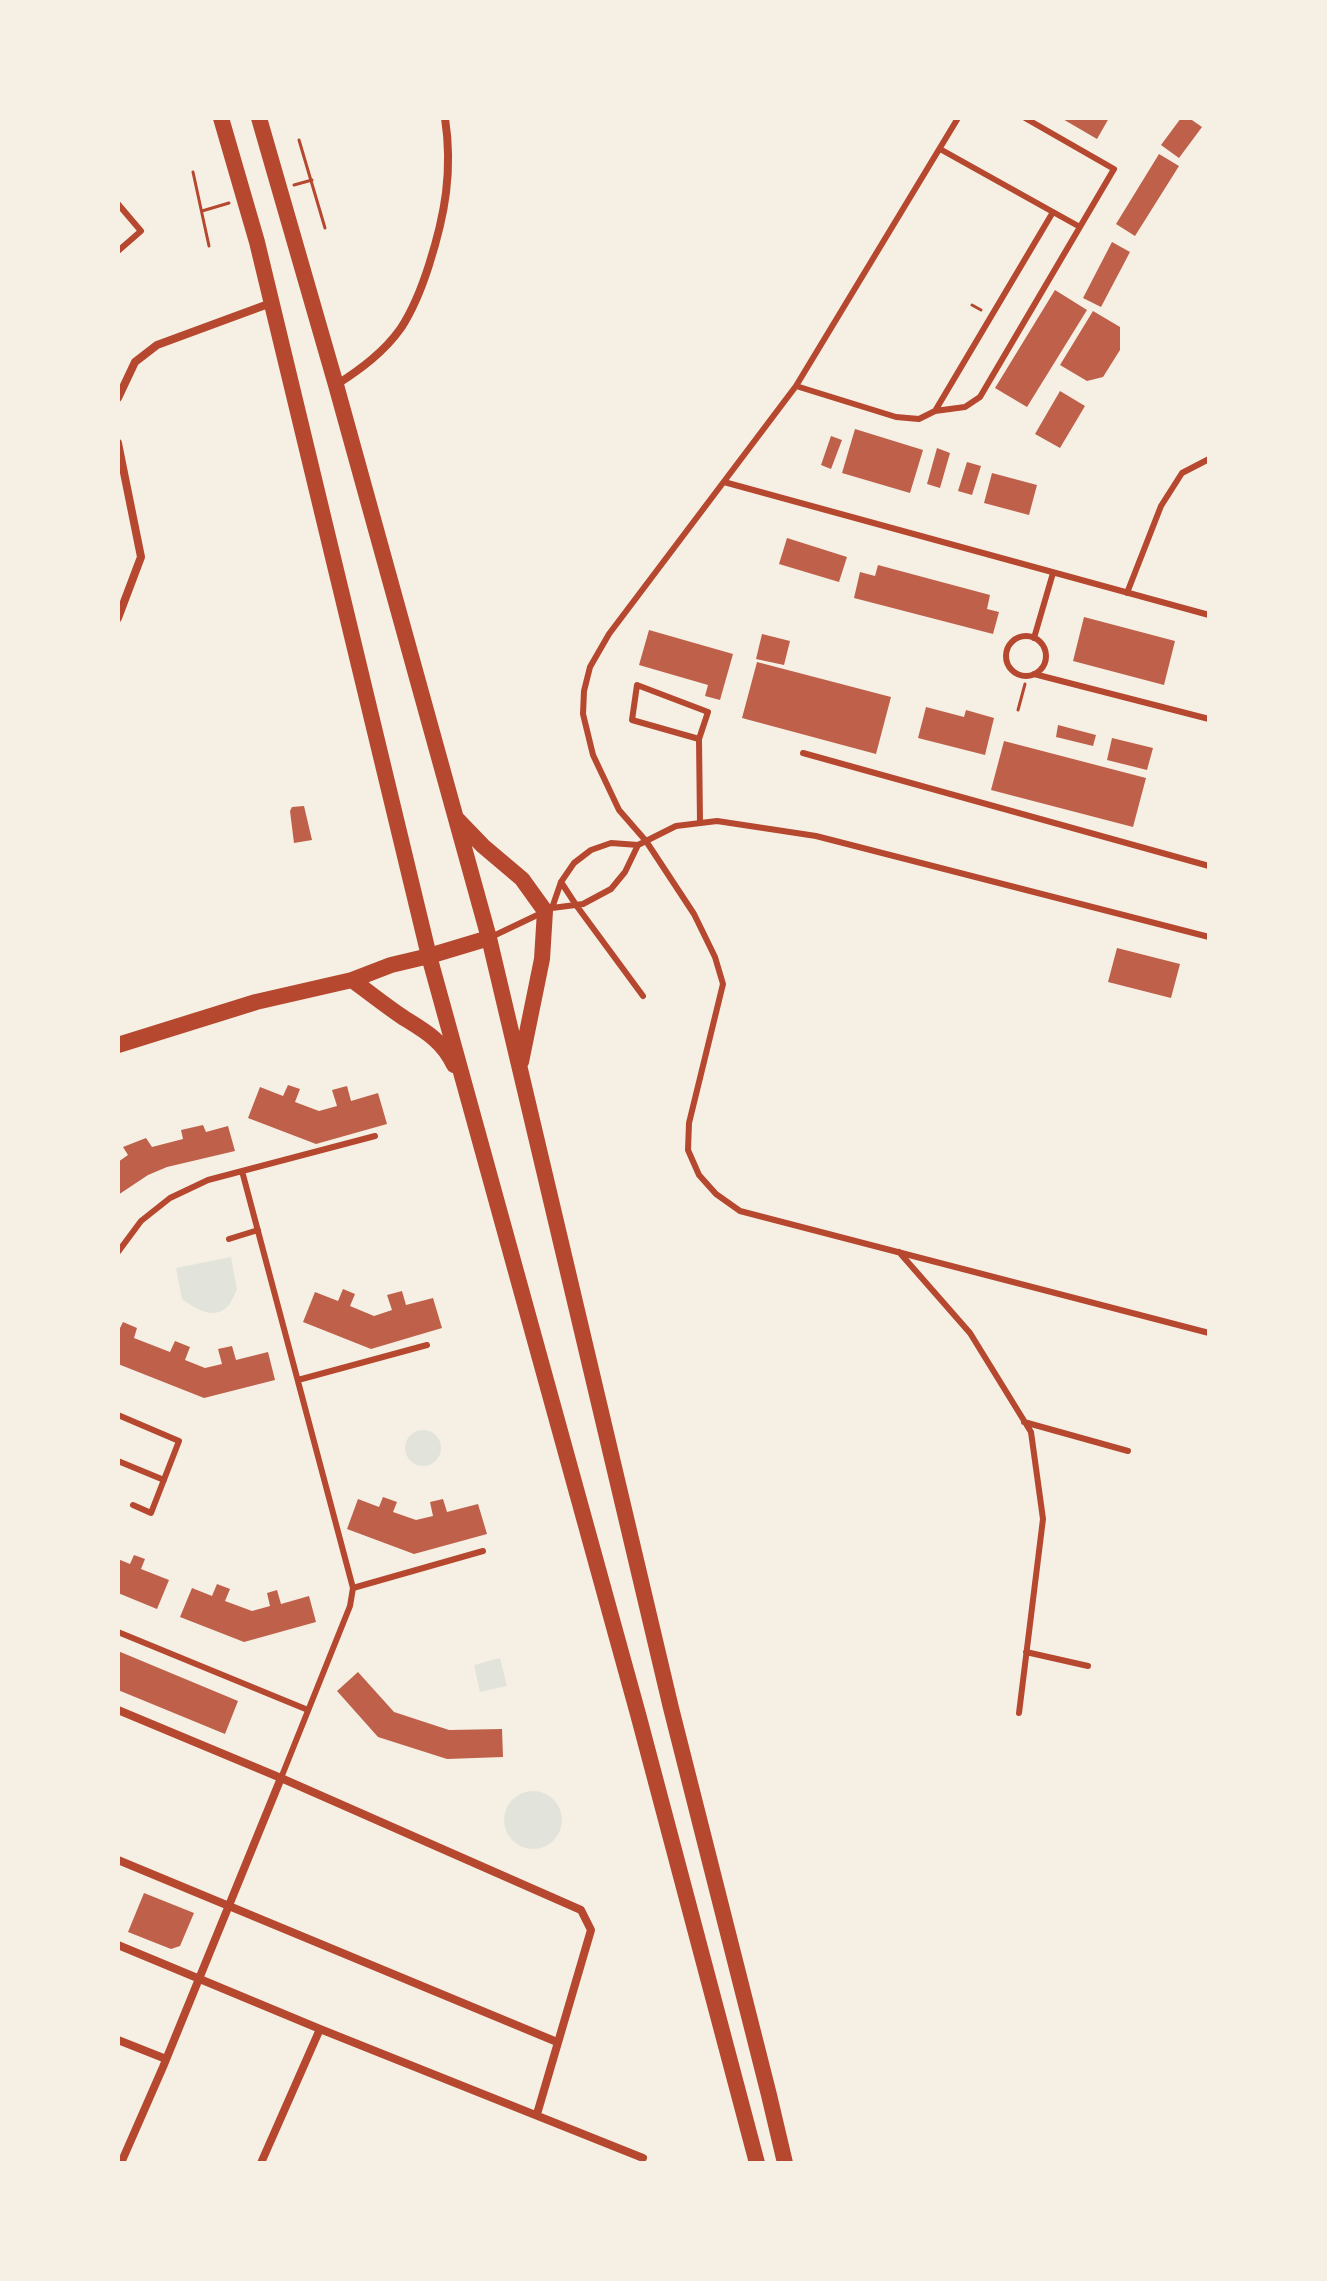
<!DOCTYPE html>
<style>
body{margin:0}
#map{position:relative;width:1327px;height:2281px;overflow:hidden;background:#f6efe4;font-family:Inter,sans-serif}
canvas{display:block}
.frame{position:absolute;inset:0;border:120px solid #f6efe4;pointer-events:none}
</style>
<div id="map">
<canvas width="1327" height="2281"></canvas>
<div class="frame"></div>
</div>
<script>
const g = document.querySelector('canvas').getContext('2d');
g.lineJoin = 'round';
function fill(path, color) { g.fillStyle = color; g.fill(path, 'evenodd'); }
function trace(path, color, width, dash) { g.strokeStyle = color; g.lineWidth = width; g.lineCap = dash ? 'butt' : 'round'; g.setLineDash(dash || []); g.stroke(path); }
fill(new Path2D(`
 M 231,1257 L 237,1290 C 234,1295 231,1304 226,1308 C 211,1320 195,1308 182,1299 L 176,1268 Z
 M405 1448a18 18 0 1 1 36 0a18 18 0 1 1-36 0Z
 M 500,1658 L 507,1686 L 480,1692 L 474,1665 Z
 M504 1820a29 29 0 1 1 58 0a29 29 0 1 1-58 0Z`), '#e2e4dc');
fill(new Path2D(`
 M 1061,118 L 1109,118 L 1097,139 Z
 M 1181,118 L 1189,118 L 1202,127 L 1179,158 L 1161,145 Z
 M 1159,154 L 1179,166 L 1135,236 L 1116,224 Z
 M 1112,242 L 1130,252 L 1101,307 L 1083,298 Z
 M 1055,290 L 1087,310 L 1027,407 L 995,388 Z
 M 1093,311 L 1120,327 L 1120,350 L 1103,377 L 1087,381 L 1060,365 Z
 M 1060,391 L 1085,406 L 1060,448 L 1035,434 Z
 M 855,429 L 923,450 L 910,493 L 842,473 Z
 M 831,436 L 842,440 L 831,469 L 821,465 Z
 M 937,448 L 950,453 L 940,488 L 927,484 Z
 M 967,462 L 981,466 L 972,495 L 958,491 Z
 M 992,473 L 1037,485 L 1029,515 L 984,503 Z
 M 787,538 L 847,557 L 839,582 L 779,564 Z
 M 878,565 L 990,595 L 987,609 L 999,612 L 993,634 L 854,598 L 860,572 L 875,576 Z
 M 1084,617 L 1175,641 L 1164,685 L 1073,661 Z
 M 649,630 L 733,654 L 720,700 L 705,696 L 708,685 L 639,665 Z
 M 762,634 L 790,641 L 784,665 L 756,659 Z
 M 757,662 L 891,697 L 876,754 L 742,718 Z
 M 926,707 L 964,717 L 966,710 L 994,718 L 985,755 L 918,738 Z
 M 1058,725 L 1096,735 L 1093,746 L 1056,737 Z
 M 1112,738 L 1153,748 L 1147,770 L 1107,760 Z
 M 1004,741 L 1146,778 L 1133,827 L 991,790 Z
 M 304,806 L 312,840 L 294,843 L 290,811 L 292,807 Z
 M 1117,948 L 1180,964 L 1171,998 L 1108,982 Z
 M 288,1085 L 300,1089 L 295,1102 L 319,1111 L 337,1106 L 332,1090 L 347,1086 L 351,1101 L 378,1093 L 387,1124 L 316,1144 L 248,1118 L 260,1087 L 283,1096 Z
 M 203,1125 L 206,1132 L 228,1126 L 235,1151 L 167,1167 L 148,1175 L 118,1195 L 118,1162 L 128,1155 L 123,1147 L 146,1138 L 152,1147 L 183,1139 L 181,1130 Z
 M 343,1289 L 355,1294 L 350,1306 L 374,1316 L 392,1310 L 387,1295 L 402,1291 L 406,1305 L 433,1298 L 442,1328 L 371,1349 L 303,1322 L 315,1292 L 338,1301 Z
 M 123,1322 L 137,1328 L 134,1338 L 170,1352 L 175,1341 L 190,1347 L 185,1360 L 205,1368 L 222,1364 L 218,1349 L 232,1346 L 236,1360 L 268,1352 L 275,1380 L 204,1398 L 118,1364 L 118,1332 Z
 M 383,1497 L 397,1502 L 393,1512 L 416,1520 L 433,1516 L 430,1502 L 443,1499 L 447,1512 L 478,1504 L 487,1534 L 414,1554 L 347,1529 L 358,1499 L 379,1507 Z
 M 134,1555 L 145,1559 L 141,1569 L 169,1580 L 157,1609 L 118,1593 L 118,1559 L 130,1564 Z
 M 217,1584 L 230,1589 L 225,1601 L 252,1611 L 270,1606 L 267,1593 L 277,1590 L 281,1604 L 309,1596 L 316,1622 L 244,1642 L 180,1617 L 192,1588 L 212,1596 Z
 M 118,1651 L 238,1701 L 225,1734 L 118,1690 Z
 M 358,1672 L 394,1712 L 449,1730 L 502,1729 L 503,1757 L 447,1759 L 378,1737 L 337,1691 Z
 M 144,1893 L 194,1913 L 180,1946 L 171,1949 L 128,1932 Z`), '#bf614a');
trace(new Path2D(`
 M 299,140 L 325,228
 M 193,172 L 209,246
 M 294,185 L 312,180
 M 202,211 L 229,203
 M 972,305 L 981,310
 M 1018,710 L 1025,684`), '#b5482f', 3);
trace(new Path2D(`
 M 958,118 L 796,386 L 609,634 L 590,667 L 584,691 L 583,714 L 593,755 L 619,810 L 646,841 L 694,914 L 715,957 L 723,984 L 689,1123 L 688,1150 L 699,1175 L 716,1194 L 740,1211 L 1209,1333
 M 118,204 L 141,231 L 118,251
 M 1053,212 L 1080,227
 M 796,386 L 896,417 L 919,419 L 935,411 L 1053,212 L 940,149
 M 935,411 L 965,407 L 980,397 L 1114,169 L 1025,118
 M 724,482 L 1209,615
 M 1127,593 L 1161,506 L 1182,473 L 1209,459
 M1006 656a20 20 0 1 1 40 0a20 20 0 1 1-40 0Z
 M 1034,638 L 1053,573
 M 1034,674 L 1209,719
 M 699,739 L 632,720 L 637,685 L 708,712 L 699,739 L 700,823
 M 803,753 L 1209,866
 M 561,882 L 576,905 L 643,996
 M 552,908 L 561,882 L 574,863 L 591,850 L 611,843 L 638,845 L 676,826 L 717,821 L 816,836 L 1209,937
 M 489,938 L 552,908 L 583,904 L 611,889 L 625,872 L 638,845
 M 242,1171 L 353,1588 L 350,1606 L 281,1778
 M 229,1239 L 258,1230
 M 118,1252 L 141,1221 L 170,1198 L 208,1180 L 375,1136
 M 899,1252 L 970,1333 L 1031,1432 L 1043,1519 L 1019,1713
 M 298,1380 L 427,1345
 M 118,1415 L 179,1441 L 151,1513 L 133,1505
 M 1024,1422 L 1128,1451
 M 118,1461 L 164,1480
 M 353,1588 L 483,1551
 M 118,1632 L 308,1710
 M 1026,1652 L 1088,1666`), '#b5482f', 6);
trace(new Path2D(`
 M 336,385 C 361,369 384,352 401,328 C 414,308 422,287 429,265 C 445,215 453,171 445,118
 M 118,398 L 135,362 L 157,345 L 271,303
 M 118,443 L 141,557 L 118,618
 M 118,1710 L 281,1778 L 581,1910 L 591,1930 L 537,2114
 M 118,1860 L 557,2042
 M 118,1945 L 320,2029 L 643,2158
 M 118,2040 L 166,2059
 M 121,2163 L 163,2067 L 281,1778
 M 261,2163 L 320,2029`), '#b5482f', 8);
trace(new Path2D(`
 M 221,118 L 257,242 L 429,956 L 638,1714 L 757,2163
 M 259,118 L 336,385 L 489,938 L 671,1708 L 769,2095 L 785,2163
 M 457,819 L 483,846 L 522,879 L 545,911 L 542,959 L 521,1062
 M 352,980 C 370,993 386,1006 404,1018 C 425,1031 443,1041 454,1065
 M 118,1045 L 256,1002 L 352,980 L 391,965 L 429,956 L 489,938`), '#b5482f', 16);
</script>
